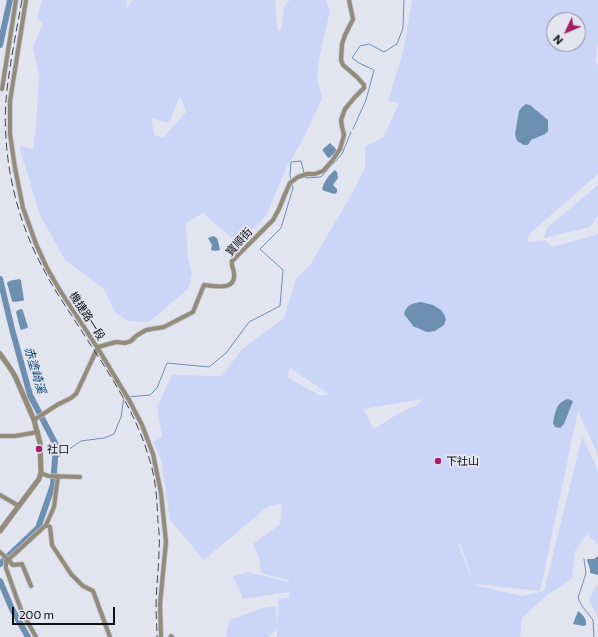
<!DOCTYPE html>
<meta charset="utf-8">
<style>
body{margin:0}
#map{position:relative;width:598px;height:637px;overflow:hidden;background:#e2e5f0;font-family:Commissioner,sans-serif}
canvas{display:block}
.north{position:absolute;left:546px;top:12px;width:40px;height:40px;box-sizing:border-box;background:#e2e5f0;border:1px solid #8d8f97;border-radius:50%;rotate:226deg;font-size:11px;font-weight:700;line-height:16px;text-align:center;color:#0e0f12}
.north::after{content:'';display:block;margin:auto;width:14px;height:18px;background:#a61e66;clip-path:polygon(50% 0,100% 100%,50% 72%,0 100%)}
.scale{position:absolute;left:12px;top:607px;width:103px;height:18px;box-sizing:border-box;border:2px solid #0e0f12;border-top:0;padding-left:5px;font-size:12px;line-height:14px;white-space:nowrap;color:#0e0f12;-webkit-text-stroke:3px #e2e5f0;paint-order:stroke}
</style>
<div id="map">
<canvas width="598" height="637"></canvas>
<div class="north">N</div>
<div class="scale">200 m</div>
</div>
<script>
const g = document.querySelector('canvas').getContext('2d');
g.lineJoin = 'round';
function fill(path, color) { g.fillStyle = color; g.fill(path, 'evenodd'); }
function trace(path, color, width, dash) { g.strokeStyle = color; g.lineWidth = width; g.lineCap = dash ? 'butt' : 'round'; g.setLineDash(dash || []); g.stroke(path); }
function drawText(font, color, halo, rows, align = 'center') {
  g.font = font + ' Commissioner,"Noto Sans TC",sans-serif'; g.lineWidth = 4; g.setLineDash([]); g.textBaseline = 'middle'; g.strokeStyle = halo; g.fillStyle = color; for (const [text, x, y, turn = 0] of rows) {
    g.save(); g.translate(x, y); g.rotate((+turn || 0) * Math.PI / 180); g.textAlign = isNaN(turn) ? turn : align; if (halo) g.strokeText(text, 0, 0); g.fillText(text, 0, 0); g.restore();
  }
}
fill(new Path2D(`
 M 42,0 L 127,0 L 125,10 L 133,0 L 276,0 L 275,5 L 278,32 L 282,26 L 284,6 L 290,0 L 326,0 L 330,11 L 320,54 L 317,77 L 322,99 L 301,143 L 286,168 L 267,214 L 245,239 L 231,237 L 203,213 L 186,223 L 188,257 L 192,274 L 188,289 L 149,322 L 127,321 L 114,311 L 104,289 L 65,260 L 40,215 L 19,146 L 33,149 L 36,125 L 39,77 L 33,46 L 43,24 L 37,18 ZM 180,96 L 186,112 L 164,137 L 155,136 L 151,118 L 169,123 Z
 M 412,0 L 598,0 L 598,41 L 595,60 L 598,66 L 598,174 L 529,234 L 527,242 L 545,240 L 552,247 L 598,234 L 598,455 L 578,411 L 540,591 L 474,584 L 460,544 L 458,544 L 474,585 L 522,596 L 544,591 L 582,437 L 598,470 L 598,545 L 587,534 L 575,551 L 572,579 L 547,595 L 522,618 L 520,637 L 277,637 L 277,628 L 269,637 L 226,637 L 229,620 L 263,608 L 276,606 L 277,625 L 279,598 L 289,598 L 289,592 L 243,599 L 233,576 L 248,572 L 289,582 L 289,580 L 261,573 L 259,556 L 253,544 L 280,524 L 282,503 L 270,506 L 266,508 L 204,560 L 170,520 L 161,459 L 153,442 L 162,437 L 157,407 L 172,375 L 222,376 L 242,349 L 284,318 L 296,279 L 310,265 L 353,192 L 365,168 L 365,146 L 383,138 L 399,103 L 388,101 L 403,52 ZM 554,20 L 578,20 L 578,44 L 554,44 ZM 290,368 L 329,394 L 321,396 L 287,377 ZM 423,399 L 417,405 L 396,415 L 374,429 L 363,409 Z
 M 598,185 L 598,216 L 590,227 L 544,238 L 547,228 Z
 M 598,584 L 598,617 L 589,600 Z`), '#cbd5f7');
fill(new Path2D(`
 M 526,104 L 530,105 L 548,120 L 548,131 L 545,134 L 531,140 L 528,145 L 524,145 L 517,141 L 515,134 L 519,111 L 522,107 Z
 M 330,143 L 336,149 L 336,152 L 329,158 L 328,158 L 323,151 L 323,149 Z
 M 335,170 L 337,172 L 338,178 L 333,185 L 337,189 L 337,192 L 335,194 L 331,193 L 322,190 C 324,181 328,176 335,170 Z
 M 213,236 L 217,238 L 219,245 L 220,250 L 215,251 L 211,250 L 212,245 L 208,238 Z
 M 19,279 L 21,280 L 24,300 L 22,301 L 13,302 L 12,301 L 7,283 L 9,281 Z
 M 421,302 L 433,305 L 441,310 L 444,314 L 446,319 L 444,325 L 435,331 L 428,332 L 424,331 L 418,328 L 414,327 L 404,314 C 406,305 413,303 421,302 Z
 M 22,309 L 23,311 L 28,327 L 27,328 L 21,330 L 20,328 L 16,312 L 18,310 Z
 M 568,399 L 573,401 L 564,424 L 560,428 L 555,427 L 553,423 C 556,412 555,403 568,399 Z
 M 598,556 L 598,575 L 590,573 L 590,569 L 587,560 L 588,559 L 594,559 Z
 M 578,611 C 583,615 587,619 586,625 L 584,626 L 573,624 Z`), '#6d90b1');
trace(new Path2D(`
 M 353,129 L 366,100 L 374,70 L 359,63 L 352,58 L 360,46 L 369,44 L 384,52 L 397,44 L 403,28 L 404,0
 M 305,176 L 306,178 L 321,177 L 342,154 L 351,132
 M 291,179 L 290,175 L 291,162 L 301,161 L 304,173
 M 128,397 L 150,395 L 157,388 L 167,363 L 209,367 L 226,353 L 249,322 L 280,306 L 283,270 L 260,249 L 281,228 L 293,188 L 292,184
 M 55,459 L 81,441 L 104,438 L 114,434 L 121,417 L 124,397 L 125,397
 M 584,559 L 586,573 L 578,598 L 582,606 L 593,620 L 594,637`), '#6d90b1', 1);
trace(new Path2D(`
 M 0,45 L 10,0
 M 0,279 L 12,329 L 30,395 L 56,445 L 53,485 L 38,528 L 0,564
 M 0,581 L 12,609 L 28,637`), '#6d90b1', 6);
const minor = new Path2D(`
 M 26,0 L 10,101 L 10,134 L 15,168 L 23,208 L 36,244 L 47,268 L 59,289 L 97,347 L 129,400 L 142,425 L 153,454 L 161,493 L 166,542 L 160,604 L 161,637
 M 2,89 L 16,0
 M 34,420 L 57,405 L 71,398 L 76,394 L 98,347 L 116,342 L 125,343 L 131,341 L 136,336 L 146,330 L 164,327 L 193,312 L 204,285 C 215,286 236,291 234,274 C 234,269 231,266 232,261 L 273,220 L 279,209 L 285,194 L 290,183 L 298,177 L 307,174 L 315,174 L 323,171 L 332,161 L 340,149 L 344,135 L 342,127 L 341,120 L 345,109 L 355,97 L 364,88 L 364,85 L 357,77 L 343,65 L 341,60 L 342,44 L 345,35 L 353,19 L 349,0
 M 0,436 L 15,436 L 38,432
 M 41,473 L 48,476 L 80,477
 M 58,476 L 54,507 L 46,525 L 50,527 L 52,545 L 71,574 L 83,586 L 93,591 L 110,637
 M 0,495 L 19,506
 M 0,552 L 13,565 L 22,564 L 31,586
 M 7,559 L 6,562 L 6,568 L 17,599 L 22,612 L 36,637
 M 8,560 L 46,525
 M 171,636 L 172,637`);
const tertiary = new Path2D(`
 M 0,354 L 8,365 L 15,376 L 34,420 L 40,443 L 41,473 L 39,479 L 0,531`);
trace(minor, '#c0c3cc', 5.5);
trace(tertiary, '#c0c3cc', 6);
trace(minor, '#948c7a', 4);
trace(tertiary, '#948c7a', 5);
trace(new Path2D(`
 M 22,0 C 16,33 9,67 6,100 C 2,157 16,220 44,270 C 52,286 62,301 72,316 C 101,362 134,406 149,458 C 156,479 157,500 158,522 C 159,531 160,540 159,549 C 159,568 156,587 156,607 C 156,617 157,627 157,637`), '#424449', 1, [8, 4]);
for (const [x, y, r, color] of [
 [39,449,4,"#a61e66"],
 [438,461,4,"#a61e66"]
]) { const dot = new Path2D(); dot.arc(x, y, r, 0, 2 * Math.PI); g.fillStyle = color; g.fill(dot); trace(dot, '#e2e5f0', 1.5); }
drawText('11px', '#0e0f12', '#e2e5f0', [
 ["寶順街",239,242,-48],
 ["機捷路一段",87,316,57]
]);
drawText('11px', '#0e0f12', '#e2e5f0', [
 ["社口",47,449],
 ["下社山",446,461]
], 'left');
drawText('italic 12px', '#094671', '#e2e5f0', [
 ["赤塗崎溪",35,370,74]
]);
</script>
